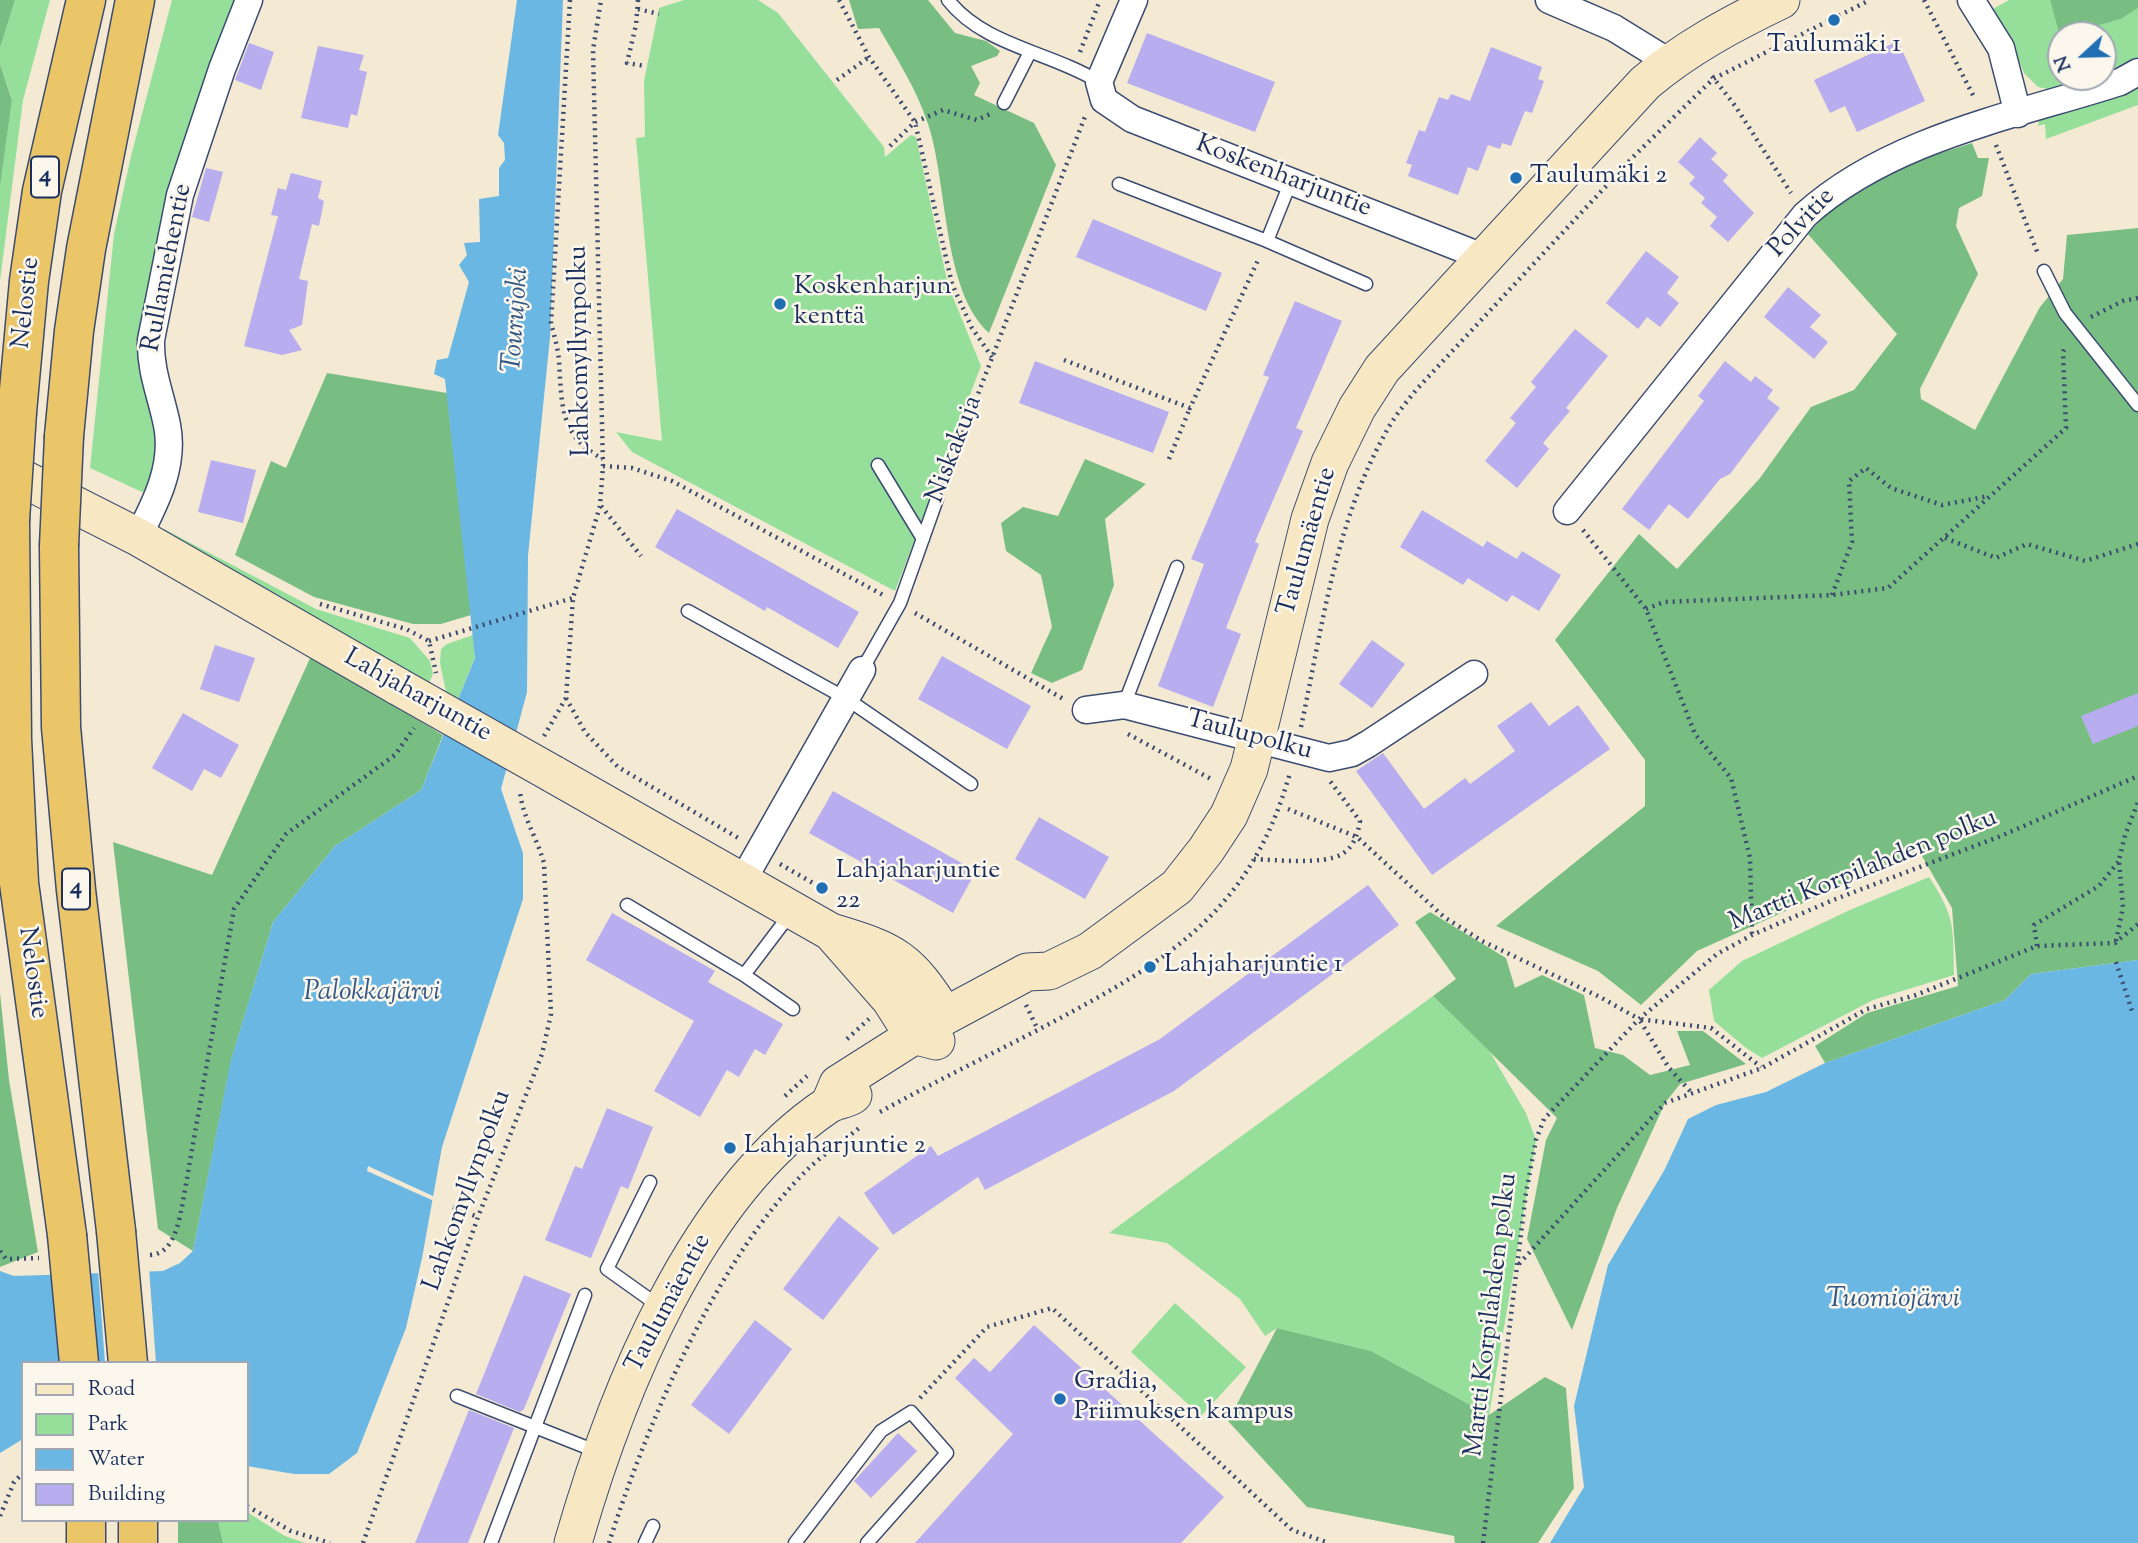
<!DOCTYPE html>
<meta charset="utf-8">
<style>
body{margin:0}
#map{position:relative;width:2138px;height:1543px;overflow:hidden;background:#f4ead3;font-family:"Sorts Mill Goudy",serif}
canvas{display:block}
.legend{position:absolute;left:21px;top:1361px;width:228px;height:161px;box-sizing:border-box;background:#fbf7ec;border:2px solid #a1a7b3;margin:0;padding:9px 12px;list-style:none;font-size:21px;color:#1b2f5e}
.legend li{display:flex;align-items:center;gap:14px;height:35px}
.legend b{width:35px;border:2px solid #a1a7b3}
.north{position:absolute;left:2047px;top:21px;width:70px;height:70px;box-sizing:border-box;background:#fbf7ec;border:2px solid #a1a7b3;border-radius:50%;rotate:248deg;font-size:19px;font-weight:700;line-height:28px;text-align:center;color:#1b2f5e}
.north::after{content:'';display:block;margin:auto;width:24px;height:32px;background:#1f6fb2;clip-path:polygon(50% 0,100% 100%,50% 72%,0 100%)}
</style>
<div id="map">
<canvas width="2138" height="1543"></canvas>
<ul class="legend">
<li><b style="height:9px;background:#f7e8c3"></b>Road</li>
<li><b style="height:19px;background:#95df9b"></b>Park</li>
<li><b style="height:19px;background:#6ab7e4"></b>Water</li>
<li><b style="height:19px;background:#b7adef"></b>Building</li>
</ul>
<div class="north">N</div>
</div>
<script>
const g = document.querySelector('canvas').getContext('2d');
g.lineJoin = 'round';
function fill(path, color) { g.fillStyle = color; g.fill(path, 'evenodd'); }
function trace(path, color, width, dash) { g.strokeStyle = color; g.lineWidth = width; g.lineCap = dash ? 'butt' : 'round'; g.setLineDash(dash || []); g.stroke(path); }
function drawText(font, color, halo, rows, align = 'center') {
  g.font = font + ' "Sorts Mill Goudy",serif'; g.lineWidth = 5; g.setLineDash([]); g.textBaseline = 'middle'; g.strokeStyle = halo; g.fillStyle = color; for (const [text, x, y, turn = 0] of rows) {
    g.save(); g.translate(x, y); g.rotate((+turn || 0) * Math.PI / 180); g.textAlign = isNaN(turn) ? turn : align; if (halo) g.strokeText(text, 0, 0); g.fillText(text, 0, 0); g.restore();
  }
}
fill(new Path2D(`
 M 15,0 L 50,0 L 23,100 L 0,281 L 0,184 L 12,99 L 0,64 L 0,48 Z
 M 172,0 L 239,0 L 165,212 L 162,433 L 149,488 L 142,492 L 90,468 L 114,234 L 131,156 Z
 M 684,0 L 758,0 L 778,13 L 884,147 L 885,157 L 911,135 L 916,137 L 948,285 L 981,366 L 895,591 L 632,452 L 616,432 L 662,441 L 636,138 L 645,137 L 644,81 L 659,8 Z
 M 2009,0 L 2050,0 L 2061,35 L 2061,77 L 2102,77 L 2058,91 L 2038,87 L 2024,73 L 2009,36 L 1991,10 Z
 M 2138,8 L 2138,60 L 2103,77 L 2103,35 L 2062,35 L 2121,19 Z
 M 2138,83 L 2138,105 L 2046,139 L 2045,124 L 2038,126 L 2040,117 Z
 M 164,529 L 316,609 L 410,638 L 430,661 L 433,674 L 429,683 L 163,535 Z
 M 473,635 L 475,657 L 458,700 L 446,692 L 440,663 L 441,649 L 447,644 Z
 M 1929,877 C 1956,918 1953,928 1954,975 L 1873,1000 L 1762,1058 L 1746,1048 L 1714,1021 L 1709,990 L 1742,961 L 1850,910 Z
 M 1433,996 L 1490,1052 L 1526,1113 L 1536,1140 L 1489,1415 L 1371,1351 L 1277,1328 L 1265,1336 L 1240,1299 L 1167,1243 L 1109,1233 Z
 M 1175,1303 L 1246,1367 L 1201,1416 L 1131,1352 Z
 M 247,1512 L 285,1536 L 305,1543 L 223,1543 L 218,1520 L 247,1520 Z`), '#95df9b');
fill(new Path2D(`
 M 0,0 L 15,0 L 0,48 Z
 M 849,0 L 928,0 L 955,33 L 986,41 L 1000,51 L 997,56 L 971,66 L 980,83 L 974,95 L 1034,123 L 1056,165 L 989,333 C 942,290 948,184 928,124 C 917,90 897,59 879,28 L 858,29 Z
 M 2050,0 L 2138,0 L 2138,8 L 2121,19 L 2060,36 Z
 M 0,64 L 12,100 L 0,186 Z
 M 1972,143 L 1978,158 L 1989,158 L 1982,196 L 1959,208 L 1956,226 L 1978,274 L 1920,389 L 1921,399 L 1975,430 L 2040,307 L 2063,279 L 2067,235 L 2138,228 L 2138,960 L 2031,974 L 2005,1000 L 1825,1063 L 1815,1046 L 1867,1013 L 1958,986 L 1952,908 L 1919,851 L 1697,951 L 1641,1005 L 1598,971 L 1496,926 L 1645,806 L 1645,760 L 1555,640 L 1639,534 L 1677,569 L 1760,478 L 1811,407 L 1854,390 L 1897,334 L 1806,232 L 1839,198 L 1879,173 Z
 M 327,373 L 447,393 L 471,615 L 441,624 L 413,624 L 314,597 L 235,555 L 271,461 L 286,468 Z
 M 1085,459 L 1146,484 L 1105,519 L 1114,585 L 1082,670 L 1052,683 L 1031,673 L 1052,627 L 1041,575 L 1006,551 L 1001,523 L 1023,507 L 1058,516 Z
 M 311,656 L 443,735 L 421,790 L 335,846 L 273,922 L 232,1057 L 193,1251 L 158,1229 L 113,842 L 212,875 Z
 M 1430,912 L 1506,958 L 1515,988 L 1542,975 L 1584,995 L 1595,1048 L 1623,1055 L 1650,1075 L 1690,1065 L 1677,1031 L 1703,1031 L 1746,1064 L 1680,1084 L 1665,1103 L 1617,1208 L 1572,1330 L 1527,1239 L 1546,1140 L 1557,1118 L 1433,996 L 1456,979 L 1415,922 Z
 M 0,993 L 9,1080 L 38,1252 L 0,1267 Z
 M 1277,1328 L 1371,1351 L 1489,1415 L 1545,1377 L 1566,1388 L 1574,1488 L 1538,1543 L 1455,1543 L 1454,1536 L 1307,1507 L 1228,1421 Z
 M 178,1520 L 218,1520 L 223,1543 L 178,1543 Z`), '#78be83');
fill(new Path2D(`
 M 517,0 L 563,0 L 550,337 L 528,556 L 527,692 L 501,789 L 523,853 L 523,899 L 442,1147 L 422,1258 L 406,1328 L 357,1453 L 329,1474 L 294,1474 L 247,1466 L 247,1363 L 23,1363 L 23,1439 L 0,1453 L 0,1271 L 14,1276 L 163,1271 L 180,1263 L 193,1251 L 231,1060 L 273,922 L 335,846 L 421,790 L 475,658 L 445,379 L 434,374 L 437,360 L 448,358 L 469,282 L 459,265 L 467,255 L 464,243 L 480,242 L 479,199 L 499,196 L 499,168 L 505,160 L 504,143 L 498,135 Z
 M 2138,960 L 2138,1543 L 1550,1543 L 1584,1487 L 1574,1406 L 1608,1265 L 1665,1169 L 1688,1119 L 1716,1105 L 1766,1092 L 1825,1063 L 2005,1000 L 2031,974 Z`), '#6ab7e4');
fill(new Path2D(`
 M 368,1166 L 435,1197 L 434,1201 L 367,1171 Z
 M 149,1268 L 156,1363 L 105,1363 L 98,1270 Z`), '#f4ead3');
fill(new Path2D(`
 M 1147,33 L 1275,82 L 1255,132 L 1127,83 Z
 M 1898,41 L 1925,101 L 1857,132 L 1845,106 L 1830,113 L 1814,80 Z
 M 249,43 L 274,52 L 261,90 L 235,80 Z
 M 318,46 L 364,55 L 359,70 L 367,72 L 357,116 L 351,114 L 348,128 L 301,118 Z
 M 1491,47 L 1542,67 L 1538,79 L 1544,81 L 1532,113 L 1525,111 L 1511,146 L 1502,143 L 1500,149 L 1488,145 L 1478,171 L 1468,167 L 1458,195 L 1408,176 L 1412,165 L 1406,163 L 1419,130 L 1425,132 L 1439,97 L 1448,100 L 1451,94 L 1470,101 Z
 M 1700,137 L 1717,153 L 1711,159 L 1728,175 L 1723,181 L 1754,213 L 1728,242 L 1710,226 L 1717,217 L 1701,203 L 1705,198 L 1689,184 L 1695,177 L 1678,162 Z
 M 206,168 L 223,172 L 209,222 L 192,217 Z
 M 291,173 L 322,181 L 318,198 L 324,201 L 319,226 L 312,224 L 299,279 L 308,281 L 302,325 L 289,330 L 302,350 L 282,355 L 244,346 L 278,216 L 271,215 L 278,188 L 286,190 Z
 M 1093,219 L 1222,273 L 1206,311 L 1076,257 Z
 M 1646,251 L 1679,277 L 1667,293 L 1679,303 L 1660,327 L 1647,317 L 1638,329 L 1606,303 Z
 M 1788,287 L 1821,315 L 1810,327 L 1828,342 L 1814,359 L 1764,317 Z
 M 1295,301 L 1342,321 L 1296,428 L 1303,431 L 1255,542 L 1259,544 L 1226,628 L 1241,634 L 1213,707 L 1158,686 L 1204,564 L 1191,559 L 1269,377 L 1263,375 Z
 M 1575,329 L 1608,356 L 1566,408 L 1570,411 L 1543,443 L 1549,449 L 1517,488 L 1485,461 L 1516,423 L 1510,418 L 1536,387 L 1531,382 Z
 M 1035,361 L 1169,412 L 1153,453 L 1019,403 Z
 M 1725,361 L 1751,382 L 1755,376 L 1773,390 L 1767,398 L 1780,408 L 1730,474 L 1720,479 L 1688,519 L 1669,504 L 1649,530 L 1622,509 L 1704,401 L 1698,396 Z
 M 211,460 L 256,470 L 243,523 L 198,512 Z
 M 677,509 L 859,612 L 838,648 L 767,607 L 765,611 L 655,547 Z
 M 1422,510 L 1483,547 L 1487,541 L 1517,559 L 1522,551 L 1561,575 L 1539,611 L 1512,595 L 1507,602 L 1468,578 L 1463,585 L 1400,547 Z
 M 1372,640 L 1405,664 L 1372,708 L 1339,684 Z
 M 215,645 L 255,658 L 239,702 L 200,689 Z
 M 942,656 L 1031,706 L 1007,749 L 918,699 Z
 M 2138,693 L 2138,726 L 2093,744 L 2081,716 Z
 M 1531,702 L 1549,726 L 1578,705 L 1610,749 L 1432,875 L 1356,771 L 1383,753 L 1424,809 L 1465,778 L 1470,784 L 1515,751 L 1497,726 Z
 M 183,713 L 239,745 L 221,778 L 204,769 L 192,791 L 152,768 Z
 M 833,791 L 976,871 L 953,913 L 809,833 Z
 M 1039,817 L 1109,857 L 1085,899 L 1015,859 Z
 M 1368,885 L 1399,925 L 1174,1091 L 985,1190 L 978,1177 L 893,1235 L 864,1193 L 931,1146 L 938,1156 L 1160,1039 Z
 M 612,913 L 715,971 L 708,982 L 783,1024 L 765,1055 L 755,1049 L 739,1077 L 727,1070 L 700,1117 L 654,1091 L 694,1021 L 586,960 Z
 M 607,1108 L 653,1127 L 628,1189 L 621,1186 L 591,1258 L 545,1240 L 575,1166 L 582,1169 Z
 M 839,1216 L 879,1248 L 823,1320 L 783,1289 Z
 M 524,1275 L 571,1294 L 524,1409 L 520,1412 L 476,1394 Z
 M 755,1320 L 792,1349 L 729,1434 L 691,1405 Z
 M 1034,1325 L 1224,1497 L 1181,1543 L 915,1543 L 1013,1434 L 955,1378 L 974,1358 L 990,1372 Z
 M 469,1410 L 514,1428 L 468,1543 L 415,1543 Z
 M 898,1433 L 917,1451 L 871,1498 L 854,1481 Z`), '#b7adef');
const lane = new Path2D(`
 M 948,0 C 984,46 1051,52 1099,82
 M 1004,103 L 1030,52
 M 1291,181 L 1267,241 L 1366,284
 M 1119,184 L 1267,241
 M 2044,271 L 2065,313 L 2138,405
 M 878,465 L 923,539
 M 688,611 L 847,699 L 971,784
 M 862,670 L 900,603 L 937,499
 M 1124,705 L 1177,567
 M 627,905 L 744,975 L 793,1009
 M 744,975 L 791,913
 M 650,1182 L 607,1269 L 659,1306
 M 457,1396 L 598,1452
 M 491,1543 L 585,1295
 M 645,1543 L 653,1526
 M 795,1543 L 881,1431 L 911,1412 L 947,1453 L 867,1543`);
const street = new Path2D(`
 M 1134,0 L 1099,82 L 1104,100 L 1132,119 L 1483,257
 M 1549,0 L 1614,28 L 1669,62
 M 1971,0 L 2001,48 L 2018,114
 M 1567,511 L 1805,215 C 1889,139 2014,116 2120,82 L 2138,72
 M 138,537 C 156,502 175,465 167,425 C 161,395 150,371 151,340 L 180,195 L 222,69 L 249,0
 M 1086,710 L 1124,705 L 1329,758 L 1352,753 L 1368,744 L 1474,674
 M 743,880 L 862,670`);
const secondary = new Path2D(`
 M 0,467 L 138,537 L 399,687
 M 553,774 L 831,932 C 895,951 909,958 945,1016
 M 831,932 L 890,999 L 913,1035 L 936,1041
 M 830,1103 L 838,1084 L 945,1016 L 1027,972 L 1049,971 L 1090,951 L 1177,887 L 1206,850 L 1229,815 L 1249,769 L 1310,519 L 1330,463 L 1357,408 L 1382,369 L 1645,83 C 1686,48 1733,23 1781,0
 M 573,1543 C 616,1393 694,1195 828,1105 C 836,1100 845,1100 853,1095`);
const highway = new Path2D(`
 M 17,412 L 29,281 L 42,191 L 86,0
 M 64,436 L 74,331 L 86,249 L 135,0
 M 10,520 L 12,739 L 19,883 L 67,1235
 M 59,546 L 61,727 L 76,890 L 116,1231
 M 86,1520 L 86,1543
 M 138,1520 L 138,1543`);
trace(lane, '#3c4b70', 15);
trace(street, '#3c4b70', 29);
trace(secondary, '#3c4b70', 39);
trace(highway, '#3c4b70', 41);
trace(new Path2D(`
 M 570,0 L 551,323 C 554,335 558,348 559,361 C 562,405 559,436 603,459
 M 638,0 L 636,25 L 627,63 L 645,66
 M 839,0 L 869,57 L 915,122 L 952,284 L 972,328 L 992,357
 M 1924,0 L 1975,99
 M 638,9 L 659,14
 M 1080,52 L 1100,0
 M 1712,76 L 1736,107 L 1791,193
 M 837,80 L 869,57
 M 1996,145 L 2038,254
 M 890,146 L 915,122 L 943,110 L 977,120 L 990,114
 M 2091,317 L 2123,301 L 2138,298
 M 1064,360 L 1190,408 L 1259,258
 M 1169,459 L 1190,408
 M 603,466 L 632,468 L 672,481 L 883,595
 M 943,485 L 1086,114
 M 601,506 L 641,556
 M 1583,530 L 1646,609 L 1695,734 L 1731,778 L 1750,858 L 1752,935
 M 1945,538 L 1996,558 L 2027,544 L 2085,561 L 2138,544
 M 1832,595 L 1852,542 L 1849,481 L 1866,468 L 1891,488 L 1942,505 L 1989,496
 M 320,604 L 406,629 L 429,641 L 436,673
 M 1646,609 L 1664,602 L 1832,595 L 1888,588 L 2066,428 L 2063,352 L 2066,345
 M 915,613 L 1065,700
 M 429,641 L 573,598
 M 566,698 L 585,732 L 618,767 L 740,839
 M 1301,727 C 1322,629 1335,523 1385,434 C 1393,418 1405,404 1416,390 L 1635,155 L 1713,79 L 1870,0
 M 1128,734 L 1213,780
 M 544,736 L 566,698 L 573,598 L 600,506 L 603,466 L 593,50 L 601,0
 M 1288,809 L 1357,837 L 1444,917 L 1482,941 L 1600,997 L 1639,1019
 M 1254,859 C 1274,860 1325,865 1342,854 C 1354,847 1358,833 1360,821 L 1330,781
 M 780,864 L 827,891
 M 2116,941 L 2123,907 L 2119,860 L 2125,835 L 2138,802
 M 2037,946 L 2034,925 L 2099,886 L 2119,861
 M 2116,962 L 2132,1011
 M 1026,1005 L 1038,1030
 M 847,1039 L 869,1019
 M 1690,1091 L 1669,1068 L 1639,1019 L 1711,1028 L 1761,1067
 M 785,1096 L 807,1076
 M 880,1112 C 936,1081 994,1053 1051,1023 C 1169,960 1251,911 1290,773
 M 453,1207 L 478,1217
 M 0,1251 L 6,1259 L 39,1258
 M 150,1255 C 173,1254 178,1225 182,1207 L 234,909 L 286,834 L 395,755 L 414,728
 M 1519,1264 L 1665,1103 L 1762,1068 L 1867,1009 L 1916,995 L 2037,946 L 2115,943 L 2138,924
 M 920,1398 L 987,1327 L 1052,1308 L 1292,1530 L 1329,1543
 M 247,1506 L 291,1531 L 330,1543
 M 0,1516 L 14,1482 L 23,1473
 M 363,1543 L 478,1217 L 542,1054 L 551,1014 L 544,863 C 537,838 522,816 520,791
 M 609,1543 C 647,1423 718,1256 809,1168 C 824,1154 843,1141 859,1128
 M 1483,1543 L 1526,1193 L 1536,1140 L 1544,1119 L 1639,1019 L 1717,954 L 1752,935 L 1833,900 L 2001,836 L 2138,776`), '#3c4b70', 4.5, [2, 5]);
trace(lane, '#fff', 12);
trace(street, '#fff', 26);
trace(secondary, '#f7e8c3', 37);
trace(highway, '#ebc669', 38);
const secondaryBridge = new Path2D(`
 M 399,687 L 553,774`);
const highwayBridge = new Path2D(`
 M 10,520 L 17,412
 M 59,546 L 64,436
 M 116,1231 L 128,1363
 M 67,1235 L 79,1363`);
trace(secondaryBridge, '#3c4b70', 39, []);
trace(highwayBridge, '#3c4b70', 41, []);
trace(secondaryBridge, '#f7e8c3', 37);
trace(highwayBridge, '#ebc669', 38);
for (const [x, y, r, color] of [
 [1834,20,7,"#1f6fb2"],
 [1516,178,7,"#1f6fb2"],
 [780,304,7,"#1f6fb2"],
 [822,888,7,"#1f6fb2"],
 [1150,967,7,"#1f6fb2"],
 [730,1148,7,"#1f6fb2"],
 [1060,1399,7,"#1f6fb2"]
]) { const dot = new Path2D(); dot.arc(x, y, r, 0, 2 * Math.PI); g.fillStyle = color; g.fill(dot); trace(dot, '#fbf7ec', 2.5); }
for (const [x, y, w] of [
 [45,177,28],
 [76,889,28]
]) { const box = new Path2D(); box.roundRect(x - w / 2, y - 20.5, w, 41, 5); g.fillStyle = '#fbf7ec'; g.fill(box); trace(box, '#1b2f5e', 2); }
drawText('bold 24px', '#1b2f5e', null, [
 ["4",45,177],
 ["4",76,889]
]);
drawText('26px', '#1b2f5e', '#fbf7ec', [
 ["Taulumäki 1",1834,47,"center"],
 ["Taulumäki 2",1530,178],
 ["Koskenharjun",794,289],
 ["kenttä",794,319],
 ["Lahjaharjuntie",836,873],
 ["22",836,903],
 ["Lahjaharjuntie 1",1164,967],
 ["Lahjaharjuntie 2",744,1148],
 ["Gradia,",1074,1384],
 ["Priimuksen kampus",1074,1414]
], 'left');
drawText('26px', '#1b2f5e', '#fbf7ec', [
 ["Koskenharjuntie",1283,178,21],
 ["Polvitie",1803,224,-47],
 ["Rullamiehentie",169,268,-79],
 ["Nelostie",28,303,-84],
 ["Lahkomyllynpolku",582,351,-91],
 ["Niskakuja",956,450,-69],
 ["Taulumäentie",1309,542,-74],
 ["Lahjaharjuntie",417,697,29],
 ["Taulupolku",1249,737,15],
 ["Martti Korpilahden polku",1864,872,-22],
 ["Nelostie",31,973,82],
 ["Lahkomyllynpolku",469,1191,-70],
 ["Taulumäentie",670,1304,-62],
 ["Martti Korpilahden polku",1493,1315,-83]
]);
drawText('italic 28px', '#335886', '#fbf7ec', [
 ["Tourujoki",518,320,-86],
 ["Palokkajärvi",372,994],
 ["Tuomiojärvi",1893,1301]
]);
</script>
